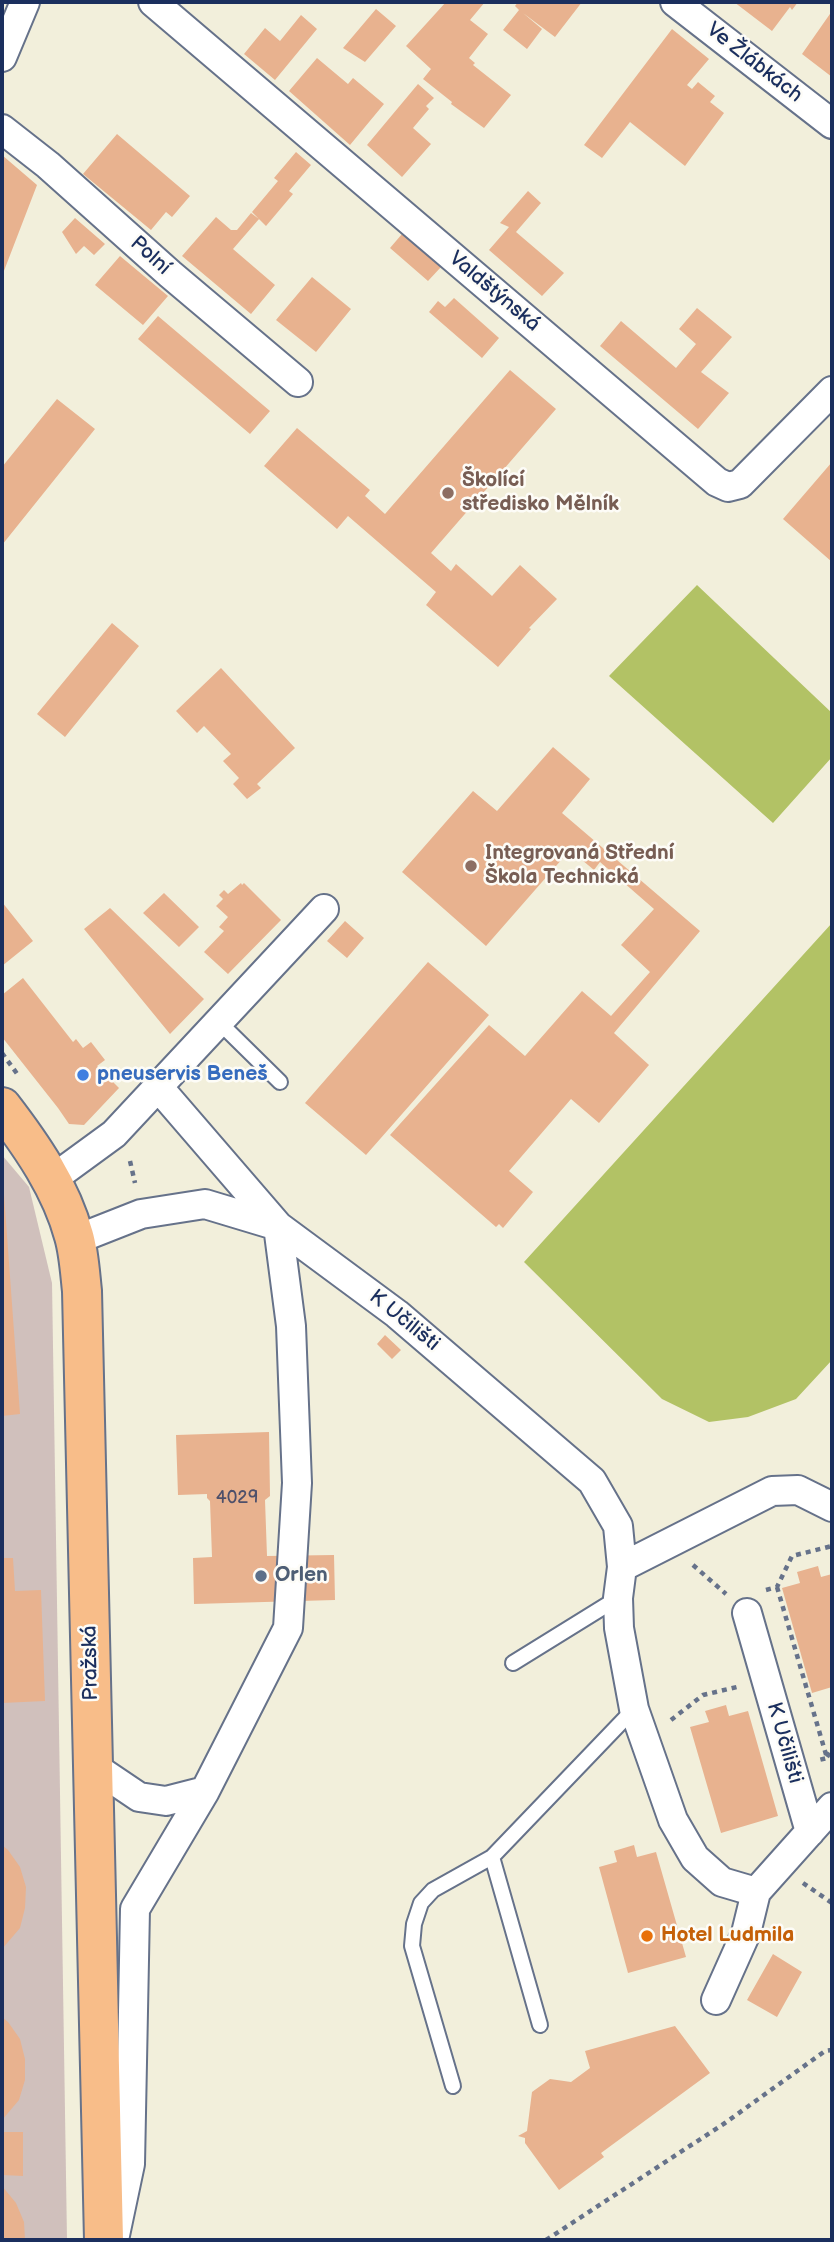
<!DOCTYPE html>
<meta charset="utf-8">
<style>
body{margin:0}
#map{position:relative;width:834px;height:2242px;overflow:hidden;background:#f2efdb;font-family:"Balsamiq Sans",sans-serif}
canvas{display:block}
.frame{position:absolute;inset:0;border:4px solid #1b2f5e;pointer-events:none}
</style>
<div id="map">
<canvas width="834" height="2242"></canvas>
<div class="frame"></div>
</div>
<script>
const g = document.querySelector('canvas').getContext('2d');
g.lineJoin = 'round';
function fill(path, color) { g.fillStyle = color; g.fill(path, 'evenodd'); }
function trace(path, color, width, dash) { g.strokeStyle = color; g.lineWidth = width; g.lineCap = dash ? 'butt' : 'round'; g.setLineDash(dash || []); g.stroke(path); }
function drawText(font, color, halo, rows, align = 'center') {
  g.font = font + ' "Balsamiq Sans",sans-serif'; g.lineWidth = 5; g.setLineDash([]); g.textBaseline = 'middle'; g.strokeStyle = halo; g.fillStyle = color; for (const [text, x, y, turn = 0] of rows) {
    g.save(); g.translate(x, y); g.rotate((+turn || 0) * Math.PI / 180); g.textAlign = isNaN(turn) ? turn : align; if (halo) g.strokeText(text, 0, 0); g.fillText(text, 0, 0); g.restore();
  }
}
fill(new Path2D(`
 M 2,1155 L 29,1187 L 52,1283 L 67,2240 L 2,2240 Z`), '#d0c0bc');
fill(new Path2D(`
 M 697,585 L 832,713 L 832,757 L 773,823 L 609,676 Z
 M 832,923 L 832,1360 L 796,1399 L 748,1417 L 709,1422 L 662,1399 L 524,1262 Z`), '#b2c265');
fill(new Path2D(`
 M 446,2 L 485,2 L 470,20 L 488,34 L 469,58 L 475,63 L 473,65 L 511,95 L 484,128 L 451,104 L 452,102 L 423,79 L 431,69 L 406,46 Z
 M 518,2 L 582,2 L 555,37 L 523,13 L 542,29 L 527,49 L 503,30 L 519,10 L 515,6 Z
 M 734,2 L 798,2 L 792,10 L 790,7 L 772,31 Z
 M 376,9 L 396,26 L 365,62 L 343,48 Z
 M 832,11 L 832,77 L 802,54 Z
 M 301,15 L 317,29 L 275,80 L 244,54 L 265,28 L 280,41 Z
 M 672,29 L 709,59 L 687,85 L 692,89 L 698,82 L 715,96 L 710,102 L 724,113 L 685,166 L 630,122 L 602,158 L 584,145 Z
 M 317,58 L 348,84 L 353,78 L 384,104 L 350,145 L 289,91 Z
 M 418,84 L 434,98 L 426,106 L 429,109 L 413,128 L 431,144 L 402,177 L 367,145 Z
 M 117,134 L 190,196 L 172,217 L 166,212 L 151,230 L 83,174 Z
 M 296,152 L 311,165 L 289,191 L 293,194 L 266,226 L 252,212 L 278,181 L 274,178 Z
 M 2,155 L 37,185 L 2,276 Z
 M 528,191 L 541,203 L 516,232 L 564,273 L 542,296 L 489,250 L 509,227 L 500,223 Z
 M 251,213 L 259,219 L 233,249 L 275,285 L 251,314 L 182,256 L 216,217 L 231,230 L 237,230 Z
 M 75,218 L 105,244 L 94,255 L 84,246 L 76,254 L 62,232 Z
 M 402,234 L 441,267 L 428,281 L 390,248 Z
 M 120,256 L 168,296 L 143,325 L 95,285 Z
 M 312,277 L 351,309 L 316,352 L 276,320 Z
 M 454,298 L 499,338 L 482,358 L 429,312 L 438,301 L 445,307 Z
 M 697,308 L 732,337 L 701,372 L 729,393 L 698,429 L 600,346 L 621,321 L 676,368 L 696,344 L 679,329 Z
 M 158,316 L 270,411 L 250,434 L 138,339 Z
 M 510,370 L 556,409 L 431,553 L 451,571 L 456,564 L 492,596 L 520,565 L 557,599 L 529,628 L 531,629 L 498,667 L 426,605 L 436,592 L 348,516 L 337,529 L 264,466 L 297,428 L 370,490 L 365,496 L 385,514 Z
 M 57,399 L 95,429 L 2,545 L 2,467 Z
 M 832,462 L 832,562 L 783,519 Z
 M 112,623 L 139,646 L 65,737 L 37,714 Z
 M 221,668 L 295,748 L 257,784 L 261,788 L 247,799 L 233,784 L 239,778 L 223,761 L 231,754 L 204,726 L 197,733 L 176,711 Z
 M 553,747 L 590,779 L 562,813 L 700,931 L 614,1033 L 649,1065 L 599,1123 L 571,1099 L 509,1171 L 533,1192 L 503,1228 L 499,1224 L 496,1227 L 390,1135 L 489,1025 L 525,1056 L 582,991 L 611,1016 L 650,972 L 621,945 L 654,909 L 600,862 L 594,870 L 570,850 L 486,946 L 402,872 L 473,791 L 497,811 Z
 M 241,883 L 242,885 L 244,883 L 281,920 L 228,974 L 204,952 L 224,931 L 219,927 L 228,917 L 216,906 L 223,899 L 219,895 L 224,890 L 228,894 Z
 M 164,893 L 199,927 L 179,947 L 143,913 Z
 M 2,902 L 33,941 L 2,966 Z
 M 110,908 L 204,999 L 170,1034 L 84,929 Z
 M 345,921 L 364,938 L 347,958 L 327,941 Z
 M 428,962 L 489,1015 L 366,1155 L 305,1103 Z
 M 23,978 L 73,1042 L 76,1039 L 83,1048 L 91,1042 L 105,1060 L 97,1066 L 119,1088 L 84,1125 L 69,1124 L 58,1108 L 2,1037 L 2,995 Z
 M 2,1190 L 4,1194 L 20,1414 L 2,1416 Z
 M 385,1335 L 401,1350 L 392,1359 L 377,1344 Z
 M 269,1432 L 270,1496 L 265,1500 L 267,1556 L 334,1555 L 335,1600 L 194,1604 L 193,1558 L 212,1557 L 210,1501 L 207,1498 L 207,1494 L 178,1495 L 176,1435 Z
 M 2,1558 L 13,1558 L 15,1591 L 41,1590 L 45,1701 L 2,1703 Z
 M 818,1566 L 821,1577 L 832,1574 L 832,1687 L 812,1693 L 782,1588 L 800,1583 L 797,1572 Z
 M 726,1705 L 729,1716 L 748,1711 L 778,1816 L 721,1833 L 690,1727 L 709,1722 L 705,1711 Z
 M 2,1845 L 8,1850 L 20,1867 L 26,1887 L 25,1908 L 20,1928 L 2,1949 Z
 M 634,1845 L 637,1857 L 656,1852 L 686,1957 L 628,1973 L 599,1867 L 617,1862 L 614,1851 Z
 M 773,1954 L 802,1972 L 777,2017 L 747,2000 Z
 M 2,2017 L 8,2022 L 20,2039 L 25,2059 L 25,2080 L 19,2100 L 2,2120 Z
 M 675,2026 L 710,2073 L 601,2153 L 604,2157 L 559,2190 L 525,2143 L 525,2138 L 518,2136 L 527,2131 L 532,2092 L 550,2079 L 571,2082 L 590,2068 L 585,2051 Z
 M 2,2132 L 23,2132 L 23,2176 L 2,2175 Z
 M 2,2186 L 16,2203 L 24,2222 L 25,2240 L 2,2240 Z`), '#e8b28f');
const lane = new Path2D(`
 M 219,1022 L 280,1082
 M 513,1663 L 618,1598
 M 492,1857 L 540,2025
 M 453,2086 L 412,1946 L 414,1924 L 421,1903 L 433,1890 L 492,1857 L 634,1709`);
const street = new Path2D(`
 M 153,2 L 717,482 L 728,487 L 740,484 L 832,391
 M 675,2 L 832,124
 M 2,57 L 25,2
 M 2,129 L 48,165 L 170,274 L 298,382
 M 159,1088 L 278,1226 L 397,1314 L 592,1481 L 618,1526 L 622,1567 L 618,1598 L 619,1628 L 634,1709 L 673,1820 L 695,1858 L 722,1882 L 756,1892
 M 51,1180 L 114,1134 L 324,909
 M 75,1240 L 141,1214 L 205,1204 L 278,1226
 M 622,1567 L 772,1491 L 798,1490 L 832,1507
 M 747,1613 L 810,1832
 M 93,1766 L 139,1797 L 166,1801 L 205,1791
 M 716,2000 L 746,1933 L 756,1892 L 832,1807
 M 112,2236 L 115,2235 L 130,2164 L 135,1909 L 205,1791 L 288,1628 L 297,1483 L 291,1326 L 278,1226`);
const primary = new Path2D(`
 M 2,1107 C 32,1146 61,1188 74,1236 C 79,1253 80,1273 82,1291 L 104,2240`);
trace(lane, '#66728a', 18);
trace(street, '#66728a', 32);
trace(primary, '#66728a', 42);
trace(new Path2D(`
 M 2,1053 L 18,1075
 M 130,1161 L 135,1183
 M 693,1565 L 726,1594
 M 777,1587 L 827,1758 L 819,1760
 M 766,1590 L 777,1587 L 792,1556 L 832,1546
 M 671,1720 L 703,1695 L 737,1687
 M 827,1757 L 832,1749
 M 803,1883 L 832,1903
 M 546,2240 L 725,2123 L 825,2051 L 832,2050`), '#66728a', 4.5, [5, 5]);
trace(lane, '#fff', 14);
trace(street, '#fff', 28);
trace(primary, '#f8bd89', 38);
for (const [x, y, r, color] of [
 [448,493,7,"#8d6e63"],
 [471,866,7,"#8d6e63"],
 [83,1075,7,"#3f7fe0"],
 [261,1576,7,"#5c6f8a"],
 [647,1936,7,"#e8710a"]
]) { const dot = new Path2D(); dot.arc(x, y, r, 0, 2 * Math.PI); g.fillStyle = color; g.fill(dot); trace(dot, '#fdfcf7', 2.5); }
drawText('18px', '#4e506a', null, [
 ["4029",237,1498]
]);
drawText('21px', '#1b2f5e', '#fdfcf7', [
 ["Ve Žlábkách",754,63,38],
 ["Polní",150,256,42],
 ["Valdštýnská",494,292,40],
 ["K Učilišti",404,1321,39],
 ["Pražská",91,1663,-91],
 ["K Učilišti",784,1743,74]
]);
drawText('bold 21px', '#785e54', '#fdfcf7', [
 ["Školící",462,481],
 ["středisko Mělník",462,505],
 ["Integrovaná Střední",485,854],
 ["Škola Technická",485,878]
], 'left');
drawText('bold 21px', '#366cbe', '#fdfcf7', [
 ["pneuservis Beneš",97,1075]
], 'left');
drawText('bold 21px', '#4e5e75', '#fdfcf7', [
 ["Orlen",275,1576]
], 'left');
drawText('bold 21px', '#c56008', '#fdfcf7', [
 ["Hotel Ludmila",661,1936]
], 'left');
</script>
